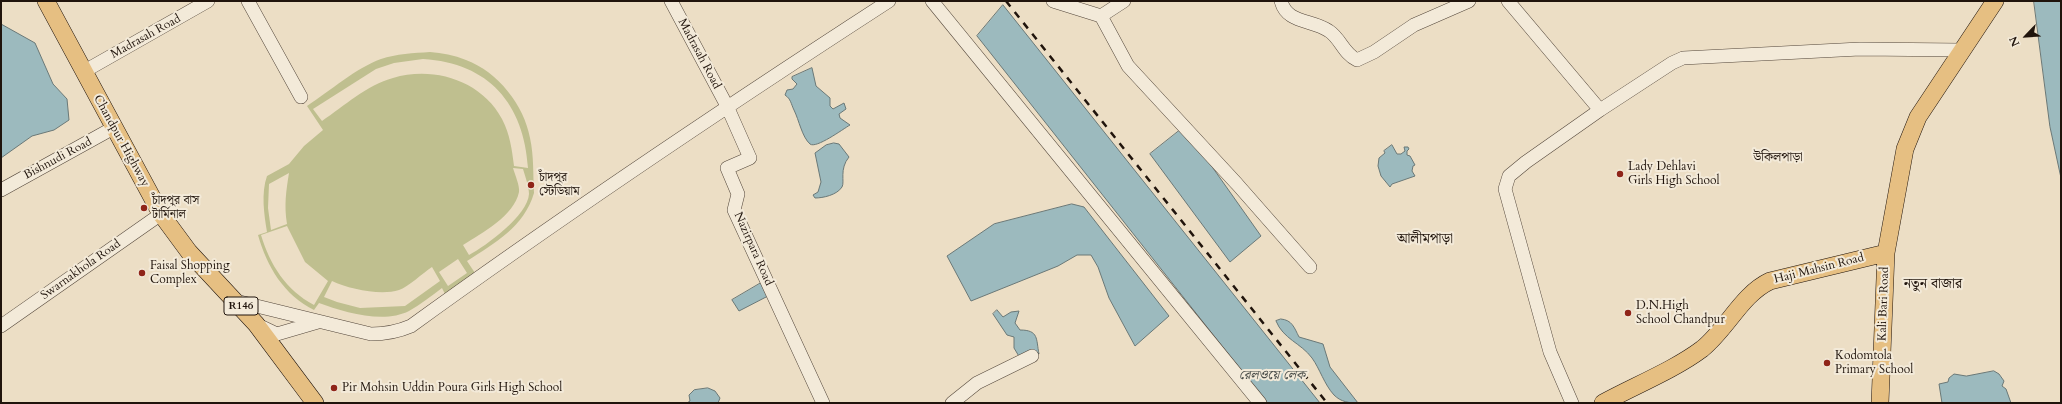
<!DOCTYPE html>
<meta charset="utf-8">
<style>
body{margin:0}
#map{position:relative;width:2062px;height:404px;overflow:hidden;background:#ecdec5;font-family:Cardo,serif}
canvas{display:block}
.frame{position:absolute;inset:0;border:2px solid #20140c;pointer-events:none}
.north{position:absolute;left:2006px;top:16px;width:40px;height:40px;-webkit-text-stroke:3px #f3ead9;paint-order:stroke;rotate:245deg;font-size:11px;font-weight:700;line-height:16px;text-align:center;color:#20140c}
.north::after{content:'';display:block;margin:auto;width:14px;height:18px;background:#20140c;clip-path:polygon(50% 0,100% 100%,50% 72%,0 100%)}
</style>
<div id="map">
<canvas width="2062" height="404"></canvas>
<div class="frame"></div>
<div class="north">N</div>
</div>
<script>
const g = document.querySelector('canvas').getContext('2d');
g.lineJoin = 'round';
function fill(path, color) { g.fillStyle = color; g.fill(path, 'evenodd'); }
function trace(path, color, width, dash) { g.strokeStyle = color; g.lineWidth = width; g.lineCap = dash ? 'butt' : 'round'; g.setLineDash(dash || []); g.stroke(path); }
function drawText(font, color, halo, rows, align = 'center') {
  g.font = font + ' Cardo,"Noto Serif Bengali",serif'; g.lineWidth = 4; g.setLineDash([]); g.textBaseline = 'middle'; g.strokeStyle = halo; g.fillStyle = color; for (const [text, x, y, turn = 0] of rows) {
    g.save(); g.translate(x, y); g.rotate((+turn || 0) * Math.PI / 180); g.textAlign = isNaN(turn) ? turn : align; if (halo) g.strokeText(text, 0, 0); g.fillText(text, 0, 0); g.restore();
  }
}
fill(new Path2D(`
 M 430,52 C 442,53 454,55 466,60 C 498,72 524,105 530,138 C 534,156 533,175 534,193 C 524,227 495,243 467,261 L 475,273 L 445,294 L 442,288 C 431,296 420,305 409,311 C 384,324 343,312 319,303 L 314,310 C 284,295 267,267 258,235 L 267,232 C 264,214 261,193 267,176 L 289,164 L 304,146 L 323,130 L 307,106 C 330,91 356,68 381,59 C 396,54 414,53 430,52 ZM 423,59 C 489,63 524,104 528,168 L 514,166 C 512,150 510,134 502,119 C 481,80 433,66 393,78 C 367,85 344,106 322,121 L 313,109 L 376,69 L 394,63 ZM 513,168 L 523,169 C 525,176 529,186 529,194 C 528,215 486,246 469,255 L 463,245 C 482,233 514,216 519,192 C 520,186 515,175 513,168 ZM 289,173 C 286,192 284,205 287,224 L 271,230 L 268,208 L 269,184 ZM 287,226 L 305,262 L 328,281 L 314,305 C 286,290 270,265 261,235 ZM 458,259 L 467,273 L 448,286 L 439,272 ZM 432,267 L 440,281 L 405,306 L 360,308 L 337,302 L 324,297 L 332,281 C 349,289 381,296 399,290 C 408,287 423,273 432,267 Z`), '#bfbf8f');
const water = new Path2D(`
 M 2034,1 L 2061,1 L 2061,178 L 2050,127 Z
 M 1003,5 L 1320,403 L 1267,403 L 977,36 Z
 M 1,24 L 35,43 L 53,84 L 67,99 L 69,120 L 54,130 L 32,136 L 1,158 Z
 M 812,68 L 816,86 L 830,98 L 830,106 L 833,109 L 844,103 L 846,109 L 839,114 L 840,118 L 850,125 C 843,129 816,149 810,144 C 802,137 799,120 794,110 C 791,104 791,99 785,95 L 787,90 L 793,89 L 797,84 L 792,79 L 792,77 Z
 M 1184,127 L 1261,236 L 1230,262 L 1150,154 Z
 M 834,143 L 839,144 L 849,157 C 839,169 845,182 842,187 C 837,195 823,198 815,198 L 813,195 L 818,192 L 821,182 L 815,153 L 826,145 Z
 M 1392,145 L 1397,154 L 1401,154 L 1405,151 L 1404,147 L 1408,147 L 1409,149 L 1407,151 L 1407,155 L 1410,156 L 1415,165 L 1413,166 L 1412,171 L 1415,176 L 1392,184 L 1390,187 L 1381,176 L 1378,166 L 1379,158 L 1385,153 L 1384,151 Z
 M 1072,204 L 1084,207 L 1169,316 L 1135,346 L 1109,298 L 1098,267 L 1091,255 L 1077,255 L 1058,266 L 971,301 L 947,256 L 994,224 Z
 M 761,283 L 768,296 L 739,311 L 732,300 Z
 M 997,310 L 1003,317 L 1011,312 L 1019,311 L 1015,323 L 1020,330 C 1039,330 1036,339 1039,354 L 1037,352 L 1020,358 L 1014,348 L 1014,337 L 1007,335 L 993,314 Z
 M 1281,319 C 1292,320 1294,327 1299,337 L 1323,344 L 1330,367 L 1358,403 C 1349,403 1341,402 1334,395 C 1324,384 1320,369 1312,358 C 1301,343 1283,339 1276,321 Z
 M 1994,371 L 1999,374 L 2004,381 L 2002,386 L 2006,389 L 2011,403 L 1942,403 L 1939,384 L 1948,382 L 1949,378 L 1954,374 L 1966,376 Z
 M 708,388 L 715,391 L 720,398 L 718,403 L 687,403 L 690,401 L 689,395 L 694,390 Z`);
fill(water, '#9cbabe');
trace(water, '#6a7877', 1);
const minor = new Path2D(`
 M 248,1 L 301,97
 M 671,1 L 727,106 L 750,158 L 727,168 L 738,194 L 734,210 L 823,403
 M 932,1 L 1260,403
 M 1053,1 L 1101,16 L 1124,1
 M 1281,1 C 1287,24 1312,19 1329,31 C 1341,39 1343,53 1357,60 L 1374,52 L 1414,25 L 1469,1
 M 1508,1 L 1600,110 L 1672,63 L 1683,58 L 1860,49 L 1961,50
 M 1101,16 L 1128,66 L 1237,184 L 1310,267
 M 83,72 L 208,1
 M 1,190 L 115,127
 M 236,301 L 371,334 C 386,334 397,332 411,326 C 567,213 727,106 889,1
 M 256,324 L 277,334 L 318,322
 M 1,326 L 161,214
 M 952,403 L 977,383 L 1032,356
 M 1572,403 L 1550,352 L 1505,189 L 1509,176 L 1526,162 L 1600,110`);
const major = new Path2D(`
 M 46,1 L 161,214 L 189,252 L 256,324 L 315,403
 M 1603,403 C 1634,386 1674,370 1702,349 C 1727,329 1742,294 1770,281 L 1886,253
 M 1880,403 L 1886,253 L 1905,149 L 1918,117 L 1995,1`);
trace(minor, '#53463a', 14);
trace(major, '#20140c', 18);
trace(minor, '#f3ead9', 13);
trace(major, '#e6bf82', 17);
trace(new Path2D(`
 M 1006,1 L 1327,403`), '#20140c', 2.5, [7, 7]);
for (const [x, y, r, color] of [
 [1620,174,4,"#8f2418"],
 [531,185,4,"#8f2418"],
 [144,208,4,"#8f2418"],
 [142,273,4,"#8f2418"],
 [1628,313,4,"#8f2418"],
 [1827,363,4,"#8f2418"],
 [334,388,4,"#8f2418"]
]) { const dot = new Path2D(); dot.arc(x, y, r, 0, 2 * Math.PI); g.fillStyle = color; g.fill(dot); trace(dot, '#f3ead9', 1.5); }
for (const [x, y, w] of [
 [241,306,34]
]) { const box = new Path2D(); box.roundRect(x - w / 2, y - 9, w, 18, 3); g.fillStyle = '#f3ead9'; g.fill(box); trace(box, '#20140c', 1); }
drawText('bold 11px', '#20140c', null, [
 ["R146",241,306]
]);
drawText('12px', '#20140c', '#f3ead9', [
 ["Madrasah Road",146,37,-29],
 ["Madrasah Road",699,54,62],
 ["Chandpur Highway",121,141,61],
 ["Bishnudi Road",58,159,-28],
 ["Nazirpara Road",753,249,66],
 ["Haji Mahsin Road",1819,269,-14],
 ["Swarnakhola Road",81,270,-35],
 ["Kali Bari Road",1884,304,-88]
]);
drawText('12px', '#20140c', '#f3ead9', [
 ["Lady Dehlavi",1628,167],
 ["Girls High School",1628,181],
 ["চাঁদপুর",539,178],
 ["স্টেডিয়াম",539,192],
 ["চাঁদপুর বাস",152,201],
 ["টার্মিনাল",152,215],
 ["Faisal Shopping",150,266],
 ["Complex",150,280],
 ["D.N.High",1636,306],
 ["School Chandpur",1636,320],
 ["Kodomtola",1835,356],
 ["Primary School",1835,370],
 ["Pir Mohsin Uddin Poura Girls High School",342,388]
], 'left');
drawText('13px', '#20140c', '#f3ead9', [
 ["উকিলপাড়া",1778,158]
]);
drawText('italic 13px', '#4b4e4a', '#f3ead9', [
 ["রেলওয়ে লেক",1272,376]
]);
drawText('14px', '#20140c', '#f3ead9', [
 ["আলীমপাড়া",1425,240],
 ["নতুন বাজার",1933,285]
]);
</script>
